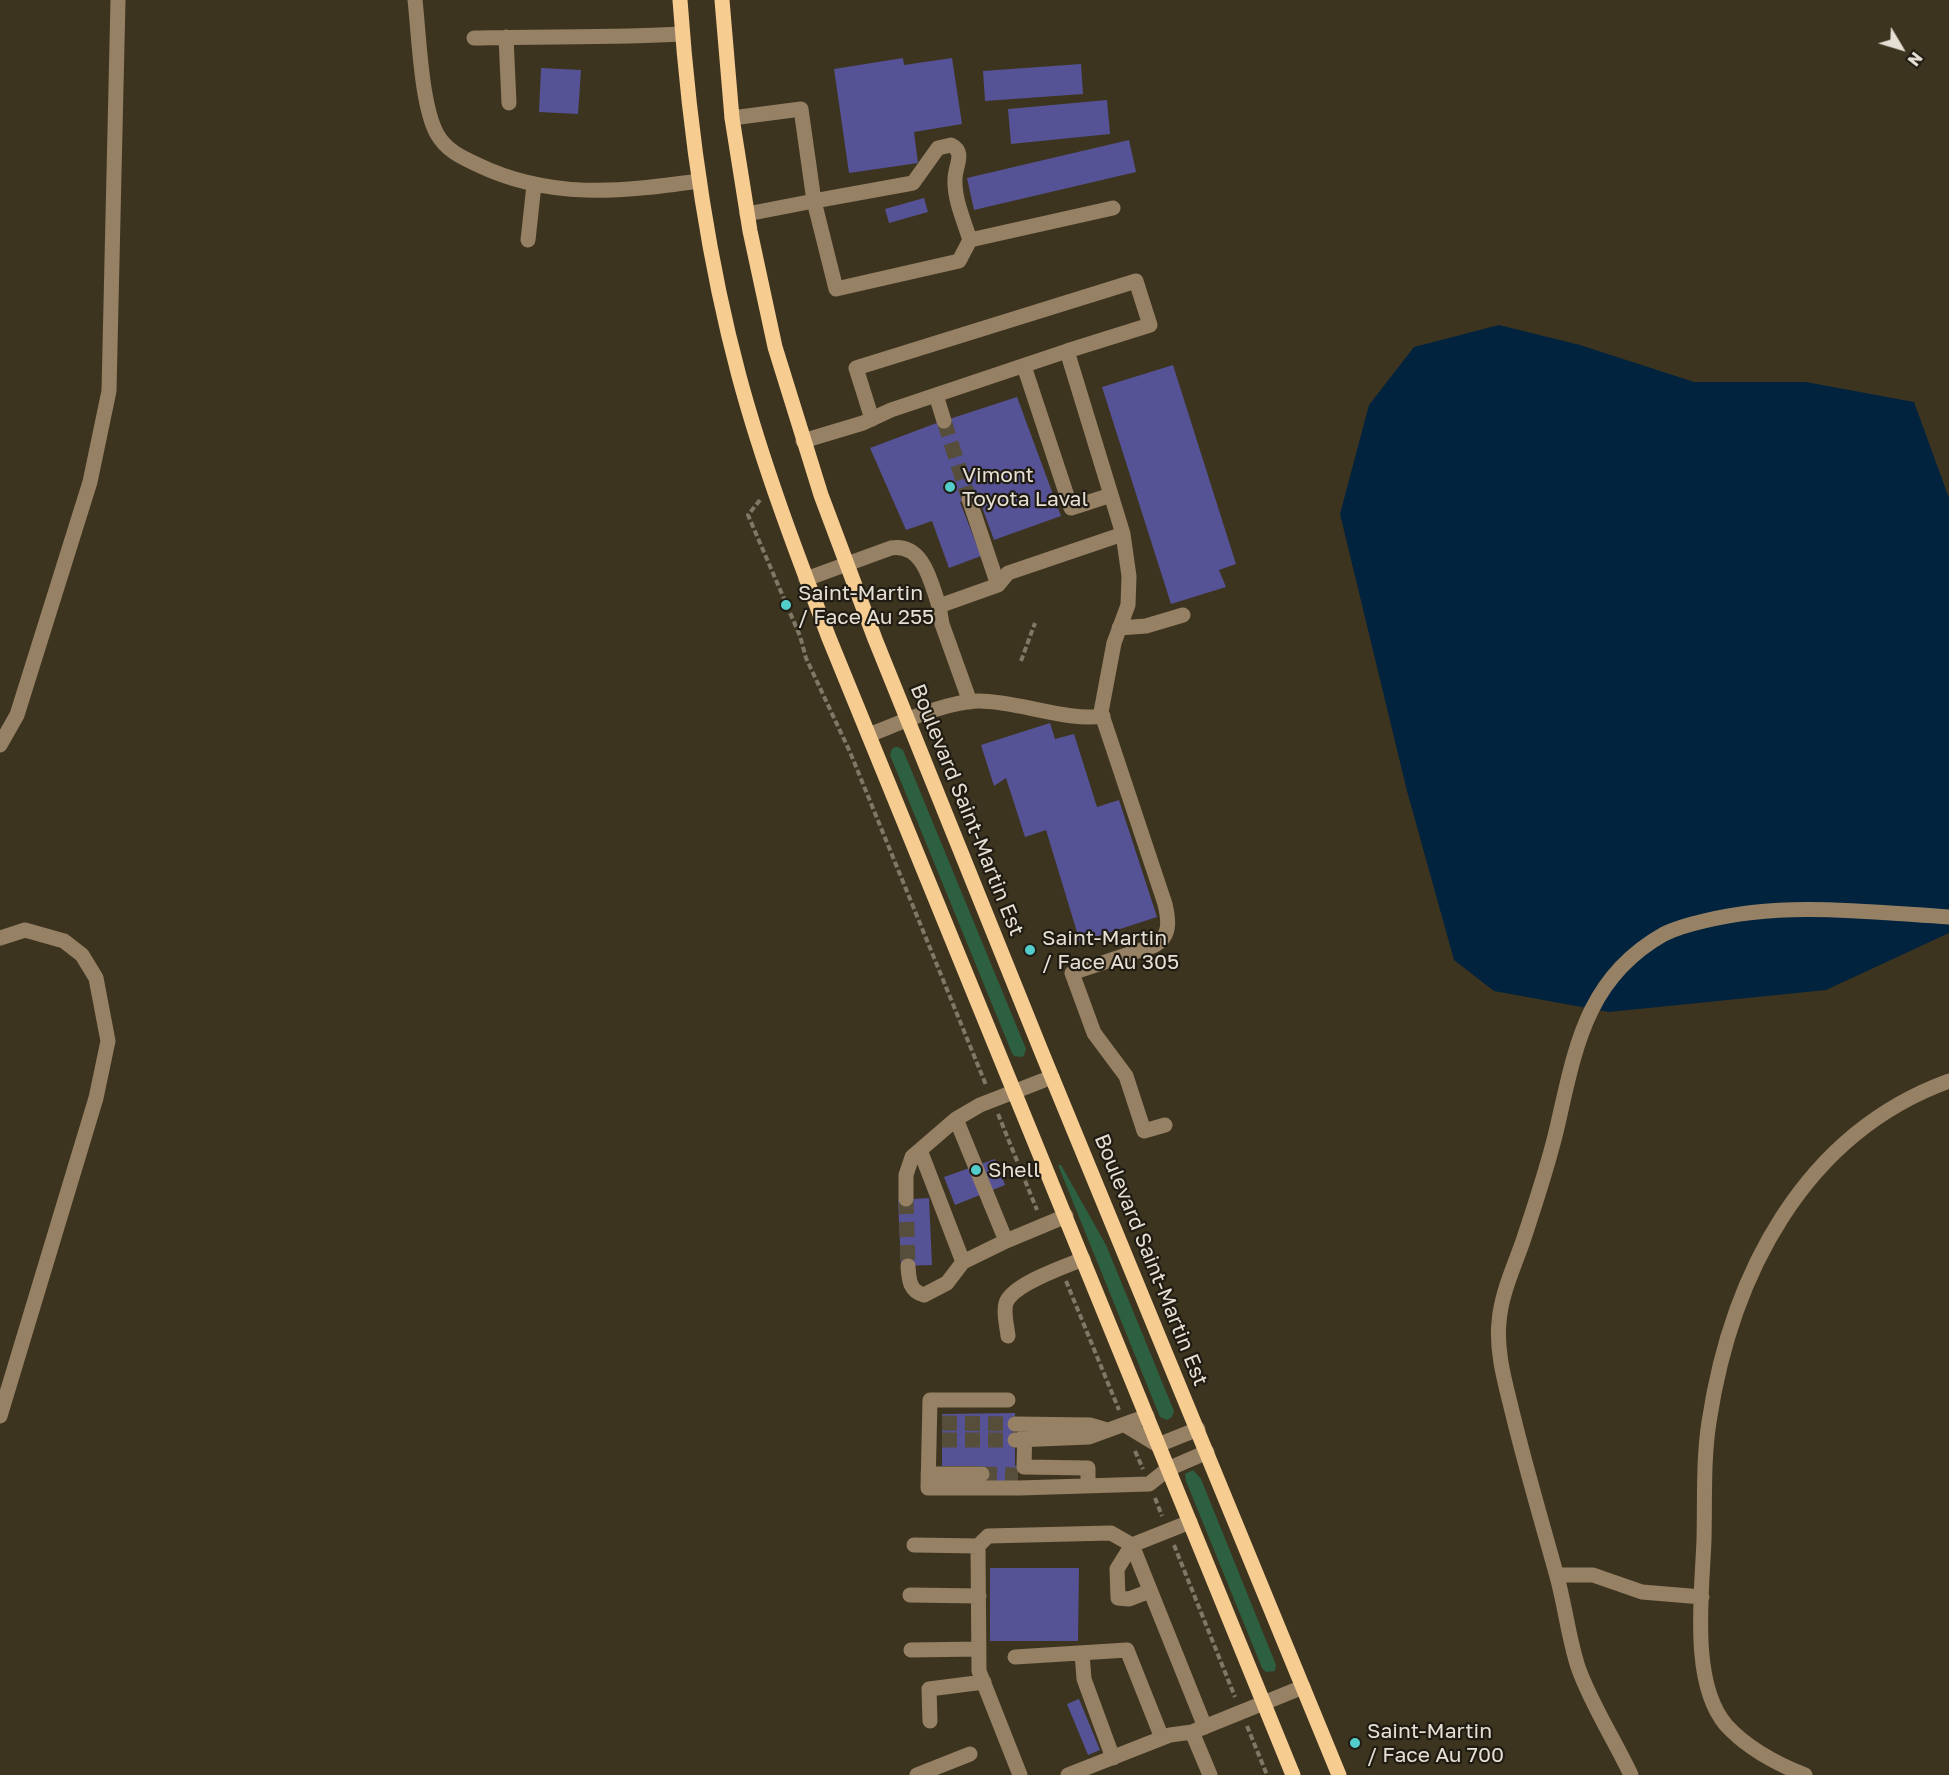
<!DOCTYPE html>
<style>
body{margin:0}
#map{position:relative;width:1949px;height:1775px;overflow:hidden;background:#3d3420;font-family:"Golos Text",sans-serif}
canvas{display:block}
.north{position:absolute;left:1871px;top:18px;width:60px;height:60px;-webkit-text-stroke:4px #201c13;paint-order:stroke;rotate:128deg;font-size:16px;font-weight:700;line-height:24px;text-align:center;color:#e6e0d4}
.north::after{content:'';display:block;margin:auto;width:21px;height:27px;background:#e6e0d4;clip-path:polygon(50% 0,100% 100%,50% 72%,0 100%)}
</style>
<div id="map">
<canvas width="1949" height="1775"></canvas>
<div class="north">N</div>
</div>
<script>
const g = document.querySelector('canvas').getContext('2d');
g.lineJoin = 'round';
function fill(path, color) { g.fillStyle = color; g.fill(path, 'evenodd'); }
function trace(path, color, width, dash) { g.strokeStyle = color; g.lineWidth = width; g.lineCap = dash ? 'butt' : 'round'; g.setLineDash(dash || []); g.stroke(path); }
function drawText(font, color, halo, rows, align = 'center') {
  g.font = font + ' "Golos Text",sans-serif'; g.lineWidth = 4.5; g.setLineDash([]); g.textBaseline = 'middle'; g.strokeStyle = halo; g.fillStyle = color; for (const [text, x, y, turn = 0] of rows) {
    g.save(); g.translate(x, y); g.rotate((+turn || 0) * Math.PI / 180); g.textAlign = isNaN(turn) ? turn : align; if (halo) g.strokeText(text, 0, 0); g.fillText(text, 0, 0); g.restore();
  }
}
fill(new Path2D(`
 M 895,747 L 898,747 L 903,750 L 1026,1049 L 1024,1056 L 1021,1057 L 1014,1056 L 1012,1053 L 890,755 L 892,749 Z
 M 1058,1165 L 1061,1165 L 1106,1245 L 1174,1411 L 1172,1417 L 1167,1420 L 1160,1417 Z
 M 1193,1470 L 1201,1479 L 1276,1665 L 1275,1671 L 1266,1672 L 1262,1668 L 1186,1481 L 1185,1474 Z`), '#2d5f41');
fill(new Path2D(`
 M 1499,325 L 1580,345 L 1694,382 L 1806,382 L 1914,402 L 1949,498 L 1949,933 L 1826,990 L 1609,1012 L 1494,991 L 1454,960 L 1407,791 L 1340,514 L 1369,405 L 1414,347 Z`), '#01233e');
fill(new Path2D(`
 M 903,58 L 904,65 L 952,58 L 962,124 L 914,132 L 918,163 L 849,173 L 834,69 Z
 M 1081,64 L 1083,94 L 985,101 L 983,71 Z
 M 541,68 L 581,70 L 578,114 L 539,112 Z
 M 1107,100 L 1110,134 L 1011,144 L 1008,109 Z
 M 1129,140 L 1136,172 L 974,210 L 967,178 Z
 M 924,198 L 928,212 L 889,223 L 885,209 Z
 M 1173,365 L 1236,564 L 1219,570 L 1226,587 L 1171,604 L 1102,387 Z
 M 1017,397 L 1061,516 L 994,540 L 978,496 L 960,502 L 981,556 L 949,568 L 932,521 L 906,530 L 870,448 L 934,424 Z
 M 1050,723 L 1055,739 L 1074,734 L 1097,807 L 1119,800 L 1157,917 L 1080,942 L 1046,830 L 1025,837 L 1006,778 L 994,786 L 981,745 Z
 M 995,1159 L 1005,1185 L 955,1205 L 944,1177 Z
 M 929,1198 L 932,1265 L 901,1266 L 898,1200 Z
 M 1015,1413 L 1015,1466 L 1018,1466 L 1018,1482 L 982,1482 L 982,1466 L 942,1466 L 942,1414 Z
 M 990,1568 L 1079,1568 L 1078,1641 L 990,1641 Z
 M 1079,1699 L 1100,1750 L 1088,1755 L 1067,1704 Z`), '#555295');
trace(new Path2D(`
 M 944,421 L 969,499
 M 906,1199 L 908,1266
 M 942,1423 L 1015,1424
 M 942,1440 L 1015,1440
 M 982,1474 L 1018,1475`), '#564e3b', 15, [15, 8]);
trace(new Path2D(`
 M 760,500 L 748,515 L 800,636 L 806,658 L 850,752 L 986,1085
 M 1021,661 L 1035,623
 M 998,1114 L 1037,1210
 M 1066,1281 L 1119,1410
 M 1135,1451 L 1143,1469
 M 1155,1498 L 1162,1516
 M 1174,1545 L 1235,1697
 M 1247,1726 L 1267,1775`), '#807867', 4, [6, 3]);
trace(new Path2D(`
 M 415,0 C 419,35 421,105 437,134 C 446,150 461,157 476,164 C 550,200 620,192 699,181
 M 506,37 L 509,103
 M 474,38 C 543,36 613,38 682,34
 M 732,118 L 801,109 L 814,201 L 747,214
 M 528,240 L 534,185
 M 970,240 C 964,221 954,199 955,179 C 955,166 966,152 951,145 L 938,148 L 913,183 L 814,201 L 836,289 L 959,261 L 970,240 L 1113,208
 M 1024,366 L 1071,508 L 1111,495
 M 936,395 L 944,421
 M 872,419 L 856,368 L 1136,281 L 1150,325 L 1067,351
 M 803,441 L 863,423 L 891,410 L 1067,351 L 1123,534 L 1129,576 L 1128,605 L 1114,643 L 1101,712 L 1165,904 C 1169,921 1171,937 1153,946 L 1072,973 L 1094,1033 L 1126,1076 L 1144,1131 L 1165,1125
 M 969,499 L 998,585
 M 806,579 L 891,548 C 924,543 931,583 939,606 L 998,585 L 1008,573 L 1123,534
 M 939,606 L 942,624 L 970,702
 M 1119,628 L 1146,626 L 1183,615
 M 869,735 C 900,723 947,701 979,701 C 1018,701 1068,722 1103,716
 M 0,745 L 17,715 L 90,482 L 109,391 L 118,0
 M 0,938 L 25,930 L 64,941 L 82,955 L 96,978 L 108,1041 L 96,1098 L 0,1416
 M 1052,1077 L 980,1105 L 956,1119 L 1006,1241 L 1066,1216
 M 920,1150 L 963,1262
 M 906,1199 L 906,1175 L 912,1157 L 956,1119
 M 908,1266 C 909,1279 909,1291 924,1295 L 947,1283 L 963,1262 L 1006,1241
 M 1008,1336 C 1007,1326 1003,1312 1006,1303 C 1012,1284 1066,1266 1083,1259
 M 1008,1400 L 930,1400 L 928,1488 L 1019,1488 L 1149,1484 L 1168,1469 L 1207,1452
 M 1015,1424 L 1090,1425 L 1107,1430
 M 1025,1425 L 1024,1467 L 1088,1468 L 1088,1486
 M 1125,1425 L 1158,1445 L 1198,1429
 M 1015,1440 L 1089,1437 L 1147,1416
 M 928,1474 L 982,1474
 M 1190,1522 L 1132,1545 L 1205,1727
 M 914,1545 L 978,1546
 M 1557,1575 L 1593,1575 L 1642,1592 L 1702,1597
 M 910,1595 L 979,1596
 M 911,1650 L 979,1649
 M 1082,1653 L 1084,1679 L 1113,1758
 M 1015,1657 L 1127,1650 L 1162,1738
 M 930,1721 L 929,1689 L 984,1682
 M 1192,1732 L 1210,1775
 M 917,1775 L 970,1754
 M 1020,1775 L 979,1671 L 978,1546 L 988,1536 L 1111,1533 L 1132,1545 L 1117,1569 L 1118,1598 L 1129,1599 L 1150,1591
 M 1068,1775 L 1170,1735 L 1192,1732 L 1303,1687
 M 1631,1775 C 1614,1739 1591,1704 1578,1667 C 1568,1636 1565,1604 1556,1573 C 1541,1519 1525,1465 1512,1411 C 1505,1382 1496,1352 1499,1322 C 1501,1294 1514,1267 1523,1241 C 1535,1205 1547,1169 1556,1132 C 1575,1051 1584,979 1664,934 C 1676,928 1691,924 1704,921 C 1784,901 1868,912 1949,917
 M 1805,1775 C 1777,1764 1747,1748 1726,1725 C 1690,1683 1702,1593 1704,1540 C 1705,1501 1703,1461 1709,1422 C 1731,1276 1803,1134 1949,1081`), '#968165', 15);
trace(new Path2D(`
 M 680,0 C 689,127 706,253 739,376 C 763,465 796,552 829,638 L 1293,1775
 M 722,0 L 732,118 L 750,231 L 775,347 L 821,495 L 875,639 L 1042,1053 L 1339,1775`), '#f6cc90', 15);
for (const [x, y, r, color] of [
 [950,487,6,"#53cdcb"],
 [786,605,6,"#53cdcb"],
 [1030,950,6,"#53cdcb"],
 [976,1170,6,"#53cdcb"],
 [1355,1743,6,"#53cdcb"]
]) { const dot = new Path2D(); dot.arc(x, y, r, 0, 2 * Math.PI); g.fillStyle = color; g.fill(dot); trace(dot, '#201c13', 2); }
drawText('21px', '#e6e0d4', '#201c13', [
 ["Vimont",962,475],
 ["Toyota Laval",962,499],
 ["Saint-Martin",798,593],
 ["/ Face Au 255",798,617],
 ["Saint-Martin",1042,938],
 ["/ Face Au 305",1042,962],
 ["Shell",988,1170],
 ["Saint-Martin",1367,1731],
 ["/ Face Au 700",1367,1755]
], 'left');
drawText('21px', '#e6e0d4', '#201c13', [
 ["Boulevard Saint-Martin Est",967,810,68],
 ["Boulevard Saint-Martin Est",1151,1260,68]
]);
</script>
